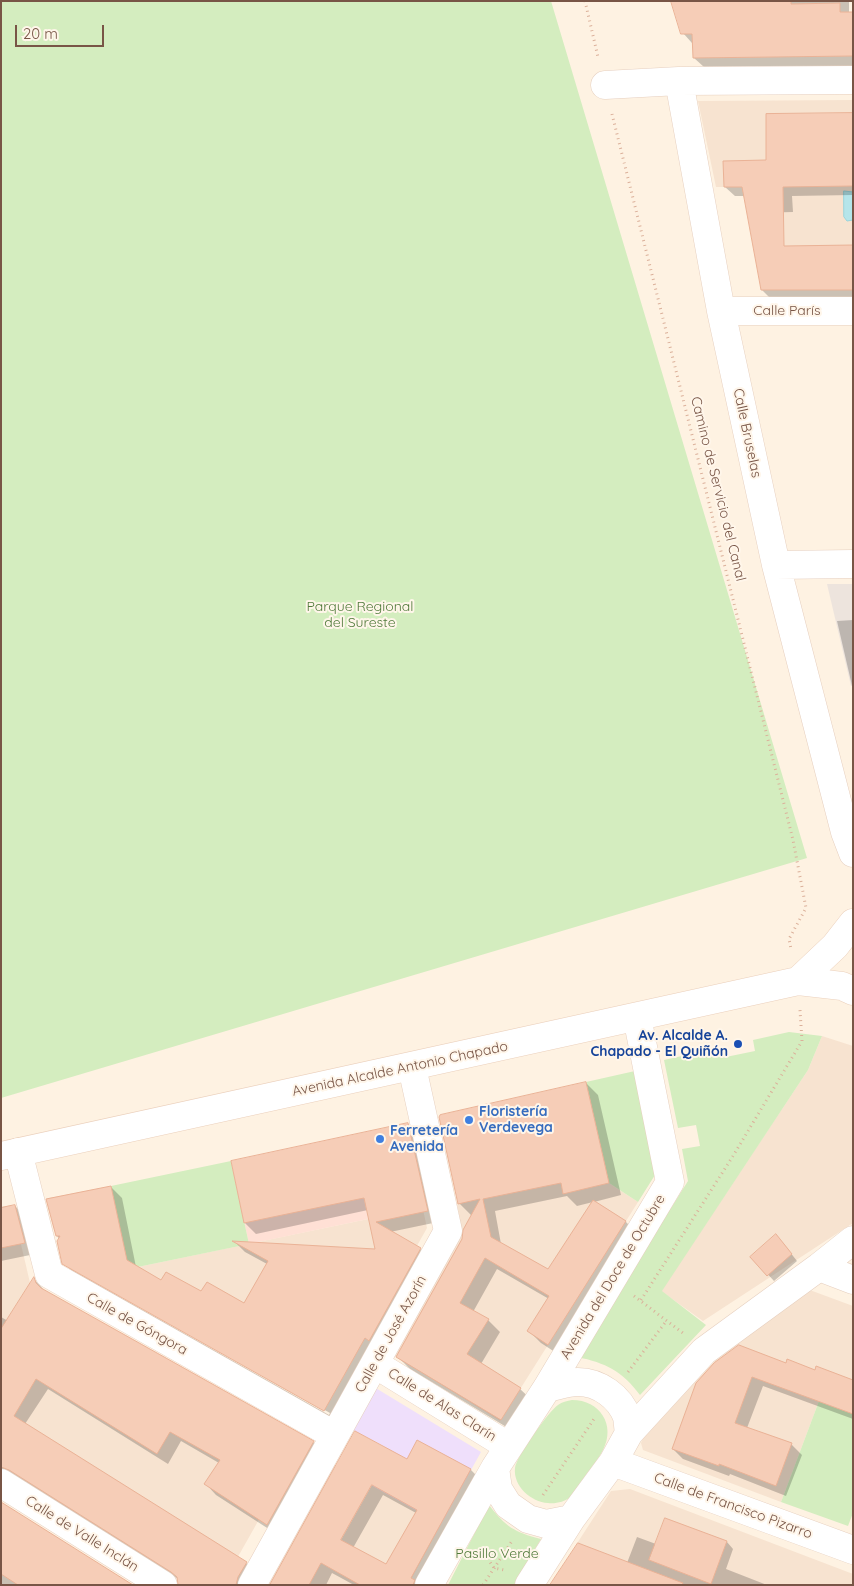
<!DOCTYPE html>
<meta charset="utf-8">
<style>
body{margin:0}
#map{position:relative;width:854px;height:1586px;overflow:hidden;background:#fef2e2;font-family:Quicksand,sans-serif}
canvas{display:block}
.frame{position:absolute;inset:0;border:2px solid #785546;pointer-events:none}
.scale{position:absolute;left:15px;top:25px;width:89px;height:22px;box-sizing:border-box;border:2px solid #785546;border-top:0;padding-left:6px;font-size:15px;line-height:18px;white-space:nowrap;color:#785546;-webkit-text-stroke:4px #fff6ea;paint-order:stroke}
</style>
<div id="map">
<canvas width="854" height="1586"></canvas>
<div class="frame"></div>
<div class="scale">20 m</div>
</div>
<script>
const g = document.querySelector('canvas').getContext('2d');
g.lineJoin = 'round';
function fill(path, color) { g.fillStyle = color; g.fill(path, 'evenodd'); }
function trace(path, color, width, dash) { g.strokeStyle = color; g.lineWidth = width; g.lineCap = dash ? 'butt' : 'round'; g.setLineDash(dash || []); g.stroke(path); }
function drawText(font, color, halo, rows, align = 'center') {
  g.font = font + ' Quicksand,sans-serif'; g.lineWidth = 4; g.setLineDash([]); g.textBaseline = 'middle'; g.strokeStyle = halo; g.fillStyle = color; for (const [text, x, y, turn = 0] of rows) {
    g.save(); g.translate(x, y); g.rotate((+turn || 0) * Math.PI / 180); g.textAlign = isNaN(turn) ? turn : align; if (halo) g.strokeText(text, 0, 0); g.fillText(text, 0, 0); g.restore();
  }
}
fill(new Path2D(`
 M 853,100 L 853,290 L 761,290 L 743,187 L 716,187 L 698,101 Z
 M 822,1036 L 853,1046 L 853,1223 L 703,1321 L 661,1291 L 808,1070 Z
 M 586,1082 L 609,1183 L 638,1202 L 500,1421 L 393,1355 L 462,1232 L 457,1203 L 459,1202 L 440,1115 Z
 M 405,1124 L 427,1228 L 325,1409 L 63,1261 L 49,1198 L 111,1186 L 128,1269 L 368,1219 L 351,1135 Z
 M 12,1205 L 30,1283 L 283,1477 L 222,1585 L 1,1462 L 1,1207 Z
 M 807,1289 L 853,1306 L 853,1414 L 819,1401 L 781,1502 L 643,1450 L 641,1443 L 645,1434 L 714,1362 Z
 M 332,1463 L 441,1524 L 408,1585 L 265,1585 Z
 M 630,1489 L 853,1574 L 853,1585 L 550,1585 L 611,1491 Z`), '#f7e3d0');
fill(new Path2D(`
 M 351,1135 L 368,1219 L 249,1244 L 231,1161 Z`), '#ffe0d5');
fill(new Path2D(`
 M 827,584 L 853,584 L 853,686 L 851,686 Z`), '#ede4dd');
fill(new Path2D(`
 M 374,1387 L 481,1452 L 441,1524 L 367,1483 L 387,1448 L 351,1429 Z`), '#efdffb');
fill(new Path2D(`
 M 1,1 L 551,1 L 807,858 L 1,1098 Z
 M 789,1032 L 822,1036 L 808,1070 L 662,1291 L 706,1325 L 640,1395 C 622,1371 606,1363 577,1357 L 688,1181 L 682,1149 L 700,1146 L 696,1125 L 678,1128 L 664,1060 L 718,1048 L 721,1058 L 755,1051 L 753,1040 Z
 M 635,1071 L 655,1175 L 638,1202 L 609,1183 L 586,1082 Z
 M 231,1161 L 249,1244 L 128,1269 L 111,1186 Z
 M 572,1400 C 600,1400 616,1425 603,1450 C 598,1460 590,1469 583,1479 C 579,1484 575,1492 570,1497 C 565,1502 555,1504 548,1503 C 531,1502 513,1486 515,1468 C 516,1457 549,1411 558,1405 C 562,1402 567,1401 572,1400 Z
 M 819,1401 L 853,1414 L 853,1513 L 848,1526 L 781,1502 Z
 M 489,1505 C 506,1527 514,1532 541,1539 L 514,1585 L 448,1585 Z`), '#d4edbf');
const water = new Path2D(`
 M 844,191 L 853,192 L 853,220 L 847,221 L 844,217 Z`);
fill(water, '#b5e5ea');
trace(water, '#9ad5dc', 1);
fill(new Path2D(`
 M 673,1 L 849,1 L 849,13 L 853,13 L 853,66 L 704,67 L 694,58 L 692,43 L 683,33 Z
 M 853,114 L 853,195 L 792,196 L 793,212 L 756,213 L 745,196 L 735,196 L 725,187 L 767,161 Z
 M 853,246 L 853,297 L 770,298 L 762,290 Z
 M 853,620 L 853,690 L 837,621 Z
 M 586,1083 L 598,1095 L 621,1195 L 594,1202 L 626,1222 L 638,1234 L 561,1356 L 541,1343 L 529,1331 L 549,1299 L 497,1269 L 473,1312 L 488,1320 L 500,1332 L 481,1364 L 520,1389 L 533,1401 L 513,1431 L 410,1369 L 398,1357 L 463,1239 L 472,1216 L 459,1203 ZM 567,1196 L 577,1206 L 593,1202 L 549,1270 L 501,1244 L 495,1211 Z
 M 408,1125 L 419,1136 L 438,1222 L 390,1232 L 420,1249 L 431,1260 L 335,1421 L 75,1274 L 64,1263 L 60,1239 L 57,1236 L 111,1187 L 122,1198 L 136,1267 L 162,1282 L 244,1305 L 267,1264 L 245,1252 L 235,1242 L 376,1250 L 368,1210 L 256,1234 L 245,1223 ZM 72,1267 L 330,1413 L 329,1415 L 72,1270 Z
 M 15,1206 L 26,1217 L 35,1254 L 1,1261 L 1,1208 Z
 M 782,1242 L 797,1261 L 774,1281 L 752,1257 Z
 M 34,1279 L 45,1291 L 313,1442 L 324,1453 L 278,1535 L 216,1495 L 206,1484 L 219,1463 L 181,1441 L 168,1464 L 48,1389 L 25,1424 L 246,1563 L 257,1574 L 251,1585 L 180,1585 L 178,1579 L 21,1480 L 1,1483 L 1,1317 L 8,1321 Z
 M 787,1364 L 853,1381 L 853,1419 L 763,1386 L 747,1428 L 792,1445 L 802,1455 L 786,1496 L 730,1474 L 729,1476 L 683,1459 L 673,1449 L 697,1384 Z
 M 356,1433 L 407,1461 L 418,1442 L 471,1470 L 482,1481 L 424,1585 L 354,1585 L 332,1573 L 326,1585 L 271,1585 ZM 383,1495 L 416,1513 L 386,1566 L 353,1548 Z
 M 1,1503 L 131,1585 L 1,1585 Z
 M 666,1519 L 727,1542 L 733,1549 L 726,1569 L 767,1585 L 558,1585 L 627,1563 L 637,1537 L 656,1544 Z`), '#0003');
const building = new Path2D(`
 M 671,1 L 791,1 L 791,4 L 840,3 L 840,12 L 853,12 L 853,56 L 693,58 L 692,34 L 681,34 Z
 M 853,113 L 853,186 L 783,187 L 784,246 L 853,245 L 853,290 L 761,290 L 742,187 L 724,187 L 723,161 L 766,160 L 766,114 Z
 M 586,1082 L 609,1183 L 563,1194 L 561,1183 L 483,1199 L 491,1237 L 548,1269 L 593,1200 L 626,1221 L 548,1345 L 527,1331 L 549,1296 L 485,1258 L 460,1303 L 489,1319 L 467,1354 L 521,1388 L 501,1420 L 396,1357 L 462,1239 L 463,1230 L 480,1199 L 458,1204 L 439,1117 L 440,1115 Z
 M 408,1123 L 428,1211 L 376,1222 L 421,1248 L 369,1341 L 365,1338 L 324,1411 L 62,1264 L 57,1241 L 60,1236 L 56,1236 L 46,1199 L 111,1186 L 127,1260 L 161,1280 L 166,1272 L 201,1291 L 207,1282 L 244,1303 L 268,1261 L 232,1241 L 375,1249 L 364,1198 L 244,1223 L 231,1161 Z
 M 15,1205 L 25,1243 L 1,1248 L 1,1208 Z
 M 776,1234 L 792,1254 L 767,1276 L 750,1257 Z
 M 34,1277 L 36,1283 L 41,1288 L 314,1441 L 267,1525 L 204,1484 L 220,1460 L 170,1432 L 157,1454 L 36,1379 L 14,1416 L 247,1562 L 238,1577 L 236,1585 L 178,1585 L 177,1577 L 171,1572 L 9,1470 L 1,1467 L 1,1329 Z
 M 739,1345 L 786,1363 L 787,1359 L 815,1370 L 816,1366 L 853,1380 L 853,1414 L 752,1377 L 735,1423 L 792,1443 L 776,1486 L 719,1464 L 719,1466 L 672,1449 L 696,1383 L 714,1363 Z
 M 355,1431 L 407,1459 L 417,1440 L 471,1469 L 411,1578 L 415,1580 L 413,1585 L 360,1585 L 321,1563 L 309,1585 L 270,1585 ZM 372,1485 L 417,1510 L 386,1564 L 341,1540 Z
 M 1,1502 L 133,1585 L 18,1585 L 1,1574 Z
 M 665,1518 L 727,1541 L 711,1584 L 649,1560 Z
 M 578,1543 L 683,1583 L 682,1585 L 550,1585 Z`);
fill(building, '#f6cdb7');
trace(building, '#eab296', 1);
const minor = new Path2D(`
 M 679,81 L 721,311 L 776,565 L 845,832 L 853,853
 M 605,85 L 679,81 L 853,80
 M 721,311 L 853,311
 M 776,565 L 853,564
 M 18,1152 L 49,1274 L 334,1435
 M 819,1267 L 853,1280
 M 375,1364 L 508,1446
 M 547,1388 C 557,1386 568,1382 578,1382 C 599,1382 620,1397 627,1417 C 628,1422 628,1428 629,1433
 M 613,1462 L 853,1550
 M 495,1468 L 498,1489 L 508,1505 L 528,1519 L 546,1524 L 571,1519
 M 1,1483 L 163,1585
 M 252,1585 L 448,1231 L 412,1067
 M 429,1585 L 495,1468 L 547,1388 L 670,1182 L 637,1017
 M 529,1585 L 571,1519 L 613,1462 L 629,1433 L 704,1351 L 819,1267 L 853,1240`);
const secondary = new Path2D(`
 M 798,981 L 835,946 L 853,923
 M 1,1156 L 798,981 L 842,986 L 853,991`);
trace(minor, '#e6cfbf', 29);
trace(secondary, '#ebd0bc', 29);
trace(new Path2D(`
 M 585,1 L 598,57
 M 612,114 L 793,840 L 806,908 L 789,939 L 791,949
 M 634,1296 L 683,1333
 M 641,1300 L 733,1156 L 802,1041 L 800,1010
 M 628,1372 L 667,1320
 M 543,1495 L 594,1419
 M 482,1550 L 494,1568 L 504,1570
 M 483,1585 L 512,1541`), '#dbb09a', 3, [1, 4]);
trace(minor, '#fff', 28);
trace(secondary, '#fff', 28);
for (const [x, y, r, color] of [
 [738,1044,5,"#1a4fb4"],
 [469,1120,5,"#3f7fe0"],
 [380,1139,5,"#3f7fe0"]
]) { const dot = new Path2D(); dot.arc(x, y, r, 0, 2 * Math.PI); g.fillStyle = color; g.fill(dot); trace(dot, '#fff6ea', 2); }
drawText('14px', '#785546', '#fff6ea', [
 ["Calle París",787,311],
 ["Calle Bruselas",747,433,78],
 ["Camino de Servicio del Canal",718,489,76],
 ["Avenida Alcalde Antonio Chapado",400,1069,-12],
 ["Avenida del Doce de Octubre",613,1277,-59],
 ["Calle de Góngora",137,1324,29],
 ["Calle de José Azorín",391,1334,-61],
 ["Calle de Alas Clarín",442,1405,32],
 ["Calle de Francisco Pizarro",733,1506,20],
 ["Calle de Valle Inclán",82,1534,32]
]);
drawText('14px', '#507a3a', '#fff6ea', [
 ["Parque Regional",360,607],
 ["del Sureste",360,623],
 ["Pasillo Verde",497,1554]
]);
drawText('bold 14px', '#164399', '#fff6ea', [
 ["Av. Alcalde A.",728,1036],
 ["Chapado - El Quiñón",728,1052]
], 'right');
drawText('bold 14px', '#366cbe', '#fff6ea', [
 ["Floristería",479,1112],
 ["Verdevega",479,1128],
 ["Ferretería",390,1131],
 ["Avenida",390,1147]
], 'left');
</script>
